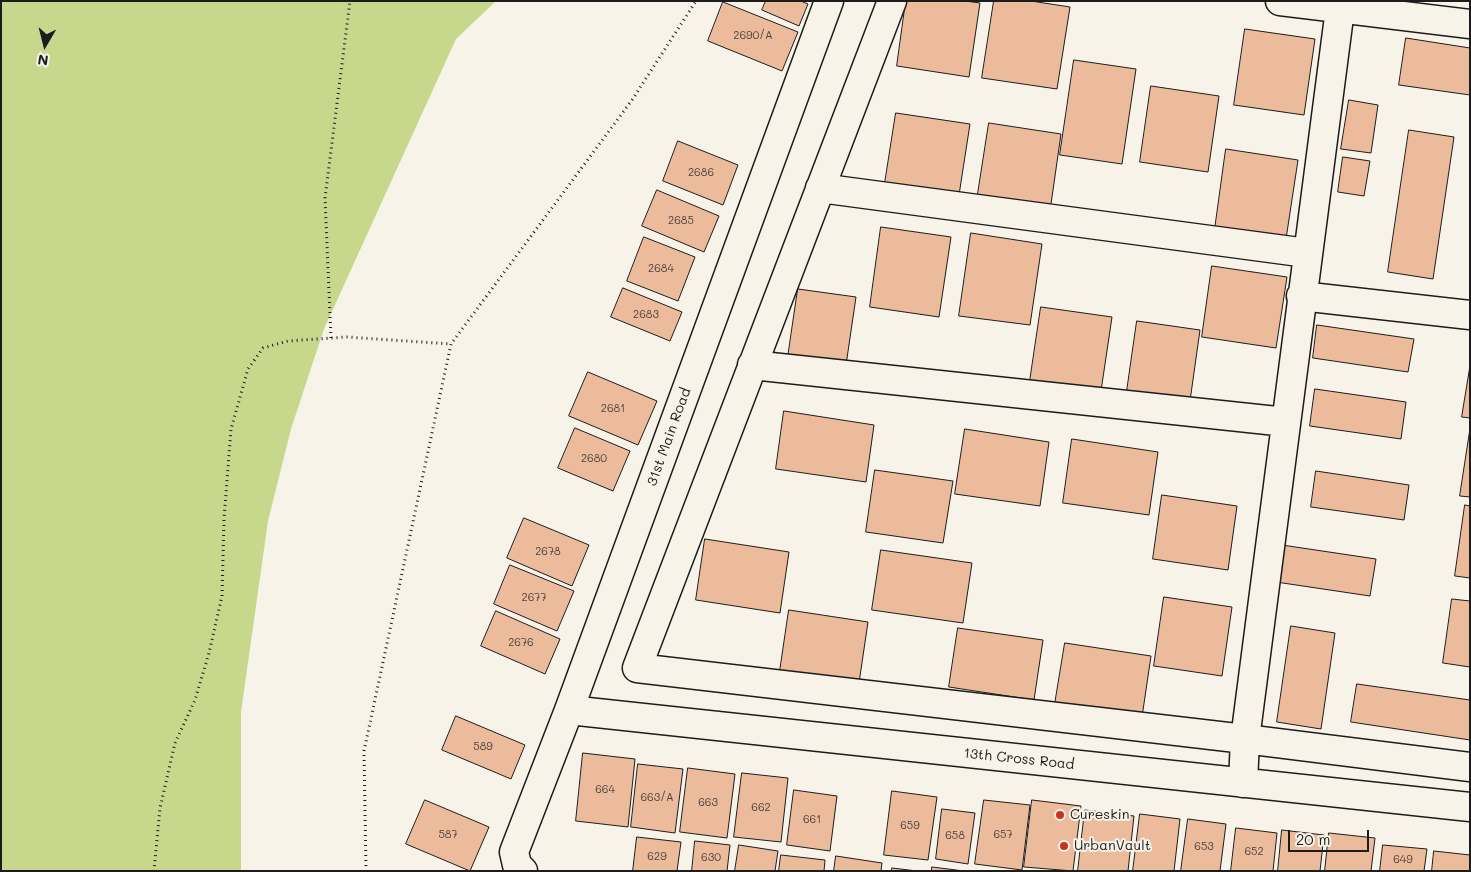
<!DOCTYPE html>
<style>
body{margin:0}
#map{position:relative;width:1471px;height:872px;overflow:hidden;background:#f7f3e8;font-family:Mali,sans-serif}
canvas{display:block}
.frame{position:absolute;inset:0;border:2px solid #1c1c1c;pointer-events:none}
.north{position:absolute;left:20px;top:20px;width:50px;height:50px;-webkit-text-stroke:4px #f7f3e8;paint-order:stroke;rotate:188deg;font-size:14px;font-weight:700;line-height:20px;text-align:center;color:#1c1c1c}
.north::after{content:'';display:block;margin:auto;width:18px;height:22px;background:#1c1c1c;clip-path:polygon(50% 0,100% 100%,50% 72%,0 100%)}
.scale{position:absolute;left:1288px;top:830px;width:81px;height:22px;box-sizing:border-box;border:2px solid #1c1c1c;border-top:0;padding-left:6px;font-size:15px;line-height:18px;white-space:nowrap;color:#1c1c1c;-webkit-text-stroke:4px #f7f3e8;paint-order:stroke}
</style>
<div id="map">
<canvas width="1471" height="872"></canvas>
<div class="frame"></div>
<div class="north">N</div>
<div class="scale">20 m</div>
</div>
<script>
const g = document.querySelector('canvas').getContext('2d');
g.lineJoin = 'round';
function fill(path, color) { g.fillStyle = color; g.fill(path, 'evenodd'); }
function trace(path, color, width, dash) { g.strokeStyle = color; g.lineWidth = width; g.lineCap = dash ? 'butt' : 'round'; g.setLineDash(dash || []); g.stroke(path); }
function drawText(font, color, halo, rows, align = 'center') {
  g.font = font + ' Mali,sans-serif'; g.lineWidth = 4; g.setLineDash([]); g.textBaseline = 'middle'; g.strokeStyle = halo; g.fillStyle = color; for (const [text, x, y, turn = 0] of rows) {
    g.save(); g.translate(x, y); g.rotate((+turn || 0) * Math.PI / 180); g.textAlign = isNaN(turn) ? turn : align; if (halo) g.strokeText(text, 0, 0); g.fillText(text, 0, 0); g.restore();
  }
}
fill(new Path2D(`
 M 1,1 L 496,1 L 456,39 L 324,329 L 291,429 L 268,521 L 241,712 L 241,871 L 1,871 Z`), '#c7d88d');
const building = new Path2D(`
 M 766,1 L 801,1 L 808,4 L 799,26 L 762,10 Z
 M 906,1 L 965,1 L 980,3 L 969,77 L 897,66 Z
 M 994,1 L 1031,1 L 1070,7 L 1057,89 L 982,78 Z
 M 723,2 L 798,32 L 782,71 L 708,41 Z
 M 1245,29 L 1315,39 L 1304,115 L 1234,105 Z
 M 1406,38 L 1470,48 L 1470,95 L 1399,85 Z
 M 1074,60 L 1136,69 L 1122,164 L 1060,155 Z
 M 1151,86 L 1219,96 L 1208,172 L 1140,162 Z
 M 1349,100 L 1378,105 L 1371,153 L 1341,149 Z
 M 896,113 L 970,124 L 959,195 L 885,183 Z
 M 989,123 L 1061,134 L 1050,211 L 977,200 Z
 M 1409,130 L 1454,137 L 1433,279 L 1388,272 Z
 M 678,141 L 738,165 L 723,205 L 663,181 Z
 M 1226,149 L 1298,160 L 1286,239 L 1215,229 Z
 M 1343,157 L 1370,161 L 1364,196 L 1338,192 Z
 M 657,190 L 719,216 L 704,252 L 642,226 Z
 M 881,227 L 951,237 L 939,317 L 870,307 Z
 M 971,233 L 1042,244 L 1030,325 L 959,316 Z
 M 644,237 L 695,257 L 678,301 L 627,281 Z
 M 1212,266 L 1287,277 L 1276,348 L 1202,337 Z
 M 623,288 L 682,312 L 670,341 L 611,317 Z
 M 798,289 L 856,297 L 846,365 L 788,357 Z
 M 1041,307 L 1112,317 L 1101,391 L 1030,381 Z
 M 1137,321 L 1200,330 L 1190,401 L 1127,391 Z
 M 1317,325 L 1414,339 L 1408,372 L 1313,358 Z
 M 1470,366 L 1470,418 L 1462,417 Z
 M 588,372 L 657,401 L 638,445 L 569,416 Z
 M 1315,389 L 1406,402 L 1401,439 L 1310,426 Z
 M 784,411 L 874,425 L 866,482 L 776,469 Z
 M 575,428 L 630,451 L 613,491 L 558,468 Z
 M 965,429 L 1049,442 L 1040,506 L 955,494 Z
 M 1470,429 L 1470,497 L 1460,496 Z
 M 1072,439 L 1158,452 L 1149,515 L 1063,503 Z
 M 875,470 L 953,481 L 943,543 L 866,532 Z
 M 1316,471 L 1409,485 L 1404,520 L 1311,507 Z
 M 1162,495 L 1237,506 L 1228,570 L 1153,559 Z
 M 1465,505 L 1470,506 L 1470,578 L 1455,576 Z
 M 524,518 L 589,545 L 572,586 L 507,558 Z
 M 705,539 L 789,552 L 780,613 L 696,600 Z
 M 1282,545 L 1376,559 L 1370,596 L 1276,582 Z
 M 881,550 L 972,563 L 963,623 L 872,610 Z
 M 510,565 L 574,591 L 557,631 L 494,604 Z
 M 1164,597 L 1232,607 L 1222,676 L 1154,666 Z
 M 1452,599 L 1470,601 L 1470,667 L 1443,663 Z
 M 789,610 L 868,622 L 859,683 L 780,671 Z
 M 496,611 L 560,639 L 545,674 L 481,646 Z
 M 1291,626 L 1335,633 L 1321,729 L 1277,722 Z
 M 958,628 L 1043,640 L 1034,700 L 949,687 Z
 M 1065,643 L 1151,656 L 1142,717 L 1055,704 Z
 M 1357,684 L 1470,700 L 1470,740 L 1351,722 Z
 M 456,716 L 525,745 L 511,779 L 442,750 Z
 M 583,753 L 635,759 L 628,827 L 576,821 Z
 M 638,764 L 683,769 L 675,833 L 631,827 Z
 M 688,768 L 735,774 L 727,838 L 680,832 Z
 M 742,773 L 788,778 L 781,842 L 734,837 Z
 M 794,790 L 837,796 L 830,851 L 787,845 Z
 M 892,791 L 937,797 L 928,860 L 884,855 Z
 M 425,800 L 489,827 L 470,871 L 406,844 Z
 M 984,800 L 1030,805 L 1022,870 L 975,864 Z
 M 1032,800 L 1081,806 L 1073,871 L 1024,867 Z
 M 942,809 L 975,813 L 968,864 L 936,859 Z
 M 1085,810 L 1134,816 L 1128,871 L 1078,871 Z
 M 1140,814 L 1180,819 L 1174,871 L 1133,871 Z
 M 1188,819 L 1226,824 L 1220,871 L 1181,871 Z
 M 1236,828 L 1277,833 L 1273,871 L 1231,871 Z
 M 1282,830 L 1324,835 L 1320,871 L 1278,871 Z
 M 1329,833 L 1375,838 L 1371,871 L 1325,871 Z
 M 637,837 L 681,842 L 677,871 L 633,871 Z
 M 695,841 L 730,845 L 727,871 L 692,871 Z
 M 739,845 L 778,851 L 775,871 L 735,871 Z
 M 1383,845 L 1427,849 L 1424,871 L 1380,871 Z
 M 1434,851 L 1470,855 L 1470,871 L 1432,871 Z
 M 781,855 L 825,860 L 824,871 L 779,871 Z
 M 836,856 L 882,863 L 881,871 L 834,871 Z
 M 932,867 L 964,871 L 932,871 Z
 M 892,868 L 917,871 L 892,871 Z`);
fill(building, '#ebbb9c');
trace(building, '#1c1c1c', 1);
const street = new Path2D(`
 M 892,1 L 637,668 L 1245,739 L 1340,9
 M 1280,1 L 1470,24
 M 820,188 L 1307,253
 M 1301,296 L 1470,315
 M 752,365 L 1286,422
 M 569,710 L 1470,807
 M 1243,783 L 1245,739 L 1470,767
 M 523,871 L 517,865 L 514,852 L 569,710 L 829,1`);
trace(street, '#1c1c1c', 31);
trace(new Path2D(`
 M 331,338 L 325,198 L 350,1
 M 154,871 L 160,808 L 175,743 L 195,700 L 209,653 L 222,596 L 224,519 L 231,429 L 248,369 L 263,348 L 288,341 L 347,337 L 451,344
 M 366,871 L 364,751 L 451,344 L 632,100 L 696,1`), '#1c1c1c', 3, [1, 4]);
trace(street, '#f7f3e8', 28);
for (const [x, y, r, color] of [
 [1060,815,5,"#c8321e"],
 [1064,846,5,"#c8321e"]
]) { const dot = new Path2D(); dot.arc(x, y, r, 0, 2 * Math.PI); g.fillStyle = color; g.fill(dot); trace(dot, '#f7f3e8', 2); }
drawText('11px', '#50443c', null, [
 ["2690/A",753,36],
 ["2686",701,173],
 ["2685",681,221],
 ["2684",661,269],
 ["2683",646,315],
 ["2681",613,409],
 ["2680",594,459],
 ["2678",548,552],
 ["2677",534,598],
 ["2676",521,643],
 ["589",483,747],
 ["664",605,790],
 ["663/A",657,798],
 ["663",708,803],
 ["662",761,808],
 ["661",812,820],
 ["659",910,826],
 ["587",448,835],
 ["657",1003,835],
 ["658",955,836],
 ["653",1204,847],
 ["652",1254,852],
 ["629",657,857],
 ["630",711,858],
 ["649",1403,860]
]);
drawText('14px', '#1c1c1c', '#f7f3e8', [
 ["31st Main Road",669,437,-70],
 ["13th Cross Road",1019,759,6]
]);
drawText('14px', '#1c1c1c', '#f7f3e8', [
 ["Cureskin",1070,815],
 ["UrbanVault",1074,846]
], 'left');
</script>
